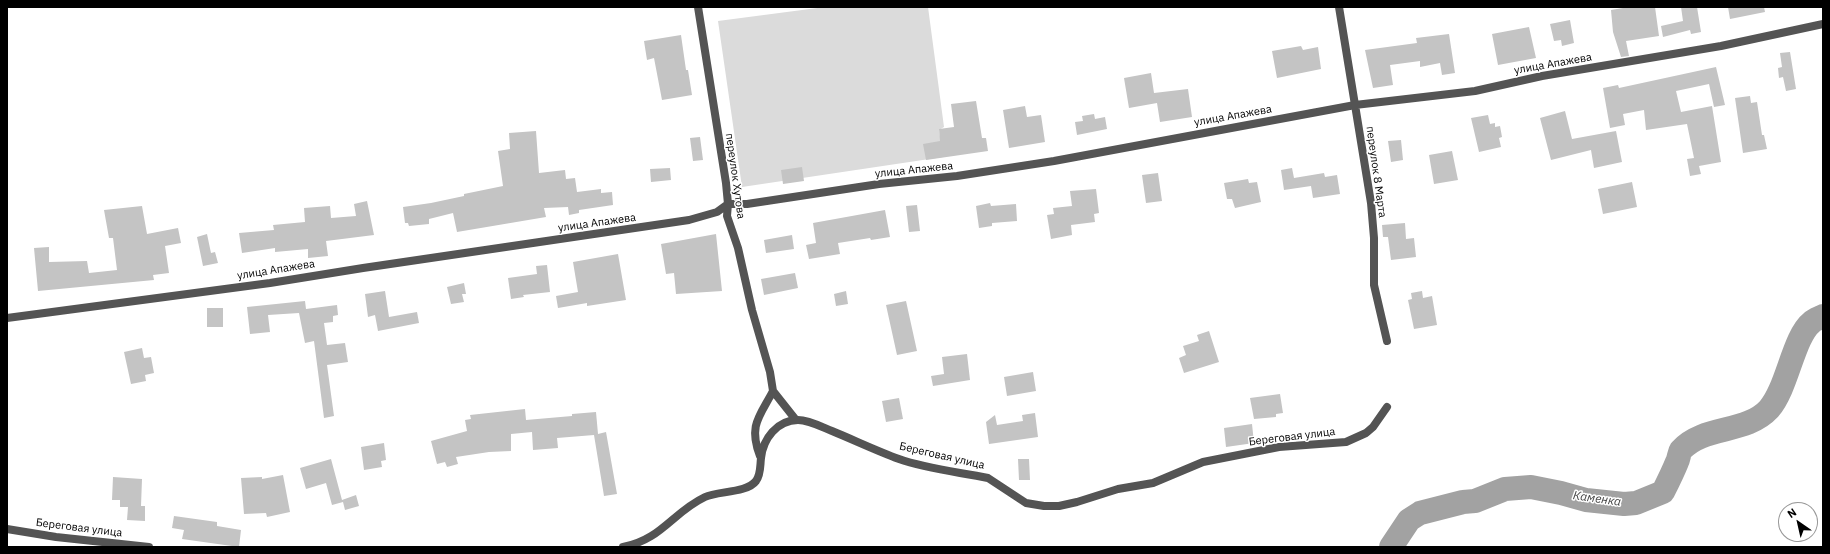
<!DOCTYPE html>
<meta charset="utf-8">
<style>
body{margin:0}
#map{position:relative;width:1830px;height:554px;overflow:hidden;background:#fff;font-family:"IBM Plex Sans",sans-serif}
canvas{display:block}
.frame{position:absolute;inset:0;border:8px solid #000;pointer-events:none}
.north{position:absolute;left:1778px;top:502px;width:40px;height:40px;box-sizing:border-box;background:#fff;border:1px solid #999;border-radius:50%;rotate:326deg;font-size:11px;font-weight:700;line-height:16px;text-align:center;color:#000}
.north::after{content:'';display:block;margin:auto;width:14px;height:18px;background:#000;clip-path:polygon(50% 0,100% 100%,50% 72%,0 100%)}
</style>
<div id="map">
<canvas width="1830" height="554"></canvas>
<div class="frame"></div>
<div class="north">N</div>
</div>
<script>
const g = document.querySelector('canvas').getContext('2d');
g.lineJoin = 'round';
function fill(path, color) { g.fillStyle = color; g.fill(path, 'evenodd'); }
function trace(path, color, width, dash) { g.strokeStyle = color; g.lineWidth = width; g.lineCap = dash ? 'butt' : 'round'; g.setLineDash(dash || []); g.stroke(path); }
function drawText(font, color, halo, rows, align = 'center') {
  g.font = font + ' "IBM Plex Sans",sans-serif'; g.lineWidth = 3; g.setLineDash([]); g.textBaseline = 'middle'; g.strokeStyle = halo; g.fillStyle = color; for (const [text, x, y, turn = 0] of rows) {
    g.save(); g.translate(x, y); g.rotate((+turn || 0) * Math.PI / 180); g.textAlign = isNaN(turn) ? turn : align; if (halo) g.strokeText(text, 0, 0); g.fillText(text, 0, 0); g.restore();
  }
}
fill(new Path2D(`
 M 825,7 L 928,7 L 944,127 L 939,130 L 943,157 L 742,187 L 718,21 Z`), '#dbdbdb');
trace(new Path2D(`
 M 1391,547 L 1409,520 L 1420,513 L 1463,502 L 1475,501 L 1505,489 L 1531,487 L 1561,493 L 1586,500 L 1624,504 L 1636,503 L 1663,492 C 1668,482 1673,472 1677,462 C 1679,458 1679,453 1681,450 C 1704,425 1746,434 1769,409 C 1788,387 1793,337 1812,322 C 1815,319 1820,318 1823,316`), '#a2a2a2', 24);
fill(new Path2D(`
 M 1629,7 L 1655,7 L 1659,36 L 1626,41 L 1629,56 L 1621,57 L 1613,32 L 1611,10 Z
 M 1681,7 L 1697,7 L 1701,32 L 1691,34 L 1690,30 L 1663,37 L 1661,26 L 1683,21 Z
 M 1728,7 L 1764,7 L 1765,12 L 1730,19 Z
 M 1570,20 L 1574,43 L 1562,46 L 1561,40 L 1554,41 L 1550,24 Z
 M 1529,27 L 1536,58 L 1498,65 L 1492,34 Z
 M 1449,34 L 1455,73 L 1442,75 L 1440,63 L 1420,67 L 1420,61 L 1390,65 L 1393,85 L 1373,88 L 1365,50 L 1417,43 L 1416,38 Z
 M 681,35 L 686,70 L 688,70 L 692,95 L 662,100 L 654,58 L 647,60 L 644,41 Z
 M 1301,46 L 1303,50 L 1318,47 L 1321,69 L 1277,78 L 1272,51 Z
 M 1790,52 L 1796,89 L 1786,91 L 1783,77 L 1779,78 L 1778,68 L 1782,67 L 1780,53 Z
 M 1716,67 L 1725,105 L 1714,107 L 1709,84 L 1676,91 L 1681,112 L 1712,106 L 1721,162 L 1699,166 L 1701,174 L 1690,176 L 1687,159 L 1694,158 L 1687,124 L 1646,130 L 1644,110 L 1623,114 L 1625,125 L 1610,128 L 1603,88 L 1618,85 L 1619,88 Z
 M 1151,73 L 1154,93 L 1188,89 L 1192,117 L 1160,122 L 1157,103 L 1129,108 L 1124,78 Z
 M 1750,96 L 1751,103 L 1757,102 L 1762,135 L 1764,135 L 1767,149 L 1743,153 L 1735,98 Z
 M 976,101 L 982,138 L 986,138 L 988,151 L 926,160 L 923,144 L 940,141 L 939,129 L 954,127 L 951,104 Z
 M 1025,106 L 1027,117 L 1041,115 L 1045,142 L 1009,148 L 1003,110 Z
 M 1565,111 L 1572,139 L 1616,131 L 1622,162 L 1594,168 L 1591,150 L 1551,160 L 1540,118 Z
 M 1094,114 L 1095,119 L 1105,117 L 1107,129 L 1077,135 L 1075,122 L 1083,121 L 1082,116 Z
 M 1488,115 L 1490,124 L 1495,123 L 1495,127 L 1500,126 L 1502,137 L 1499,138 L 1501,147 L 1479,152 L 1471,118 Z
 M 536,131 L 539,173 L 565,170 L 566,179 L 575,178 L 577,192 L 601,189 L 601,193 L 612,192 L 613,205 L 579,210 L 579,213 L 569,215 L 568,207 L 544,208 L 546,217 L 457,232 L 453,213 L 429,219 L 429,224 L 409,226 L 408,223 L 405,223 L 403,207 L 431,203 L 464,196 L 464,194 L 503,186 L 498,151 L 510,149 L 509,133 Z
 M 700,137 L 703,160 L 693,161 L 690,138 Z
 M 1401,140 L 1403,160 L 1391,162 L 1388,141 Z
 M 1452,151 L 1458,180 L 1434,184 L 1429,155 Z
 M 802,167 L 804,181 L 783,184 L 781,170 Z
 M 670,168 L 671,180 L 651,182 L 650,169 Z
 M 1292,168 L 1294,178 L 1324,173 L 1325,177 L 1337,175 L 1340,194 L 1313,198 L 1311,186 L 1284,190 L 1281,170 Z
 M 1158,173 L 1162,201 L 1146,203 L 1142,175 Z
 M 1248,179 L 1249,183 L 1257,182 L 1261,202 L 1235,208 L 1232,199 L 1227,199 L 1224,183 Z
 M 1632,182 L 1637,207 L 1603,214 L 1598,189 Z
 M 1096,189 L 1099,213 L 1094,214 L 1095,222 L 1071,225 L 1072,235 L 1051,239 L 1047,215 L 1054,214 L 1053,208 L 1072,206 L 1070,191 Z
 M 367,201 L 374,235 L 326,241 L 328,256 L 308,258 L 308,249 L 275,252 L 275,248 L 242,253 L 239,233 L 274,230 L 273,225 L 305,222 L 304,208 L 330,206 L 331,218 L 356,216 L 354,204 Z
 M 990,203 L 991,206 L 1016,204 L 1017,221 L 992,223 L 992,226 L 979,228 L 976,206 Z
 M 917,205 L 920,231 L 909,232 L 906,206 Z
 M 142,206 L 147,234 L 178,228 L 181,243 L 165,246 L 169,273 L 153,275 L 154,280 L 38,291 L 34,248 L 49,247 L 49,262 L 87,261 L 89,273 L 117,270 L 113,238 L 109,238 L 104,210 Z
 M 885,210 L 890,237 L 871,240 L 870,238 L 838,243 L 840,254 L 809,259 L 806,245 L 816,243 L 813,223 Z
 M 1405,223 L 1406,239 L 1414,238 L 1416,257 L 1391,260 L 1388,237 L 1383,237 L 1382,225 Z
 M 207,234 L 211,253 L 215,252 L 218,263 L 203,266 L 197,237 Z
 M 716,234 L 722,291 L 676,294 L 674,273 L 666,274 L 661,244 Z
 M 792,235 L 794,249 L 766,253 L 764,240 Z
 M 618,254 L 626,300 L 587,306 L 587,303 L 558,308 L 556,296 L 578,292 L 573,262 Z
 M 547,265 L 550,292 L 523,295 L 524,297 L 511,299 L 508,278 L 537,274 L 536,266 Z
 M 795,273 L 798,288 L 764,295 L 761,279 Z
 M 464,283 L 466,294 L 462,294 L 464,302 L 451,304 L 447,287 Z
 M 385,291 L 389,317 L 417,312 L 419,323 L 378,331 L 375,315 L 368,317 L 365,294 Z
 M 846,291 L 848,304 L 836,306 L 834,294 Z
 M 1422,291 L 1423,298 L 1432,296 L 1437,325 L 1414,329 L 1408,300 L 1412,299 L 1411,293 Z
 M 305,301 L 306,309 L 337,305 L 338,315 L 333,316 L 333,322 L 324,323 L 327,345 L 345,343 L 348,362 L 327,365 L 334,416 L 324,418 L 314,341 L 305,343 L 299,313 L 268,315 L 270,332 L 250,334 L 247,307 Z
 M 906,301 L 917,351 L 897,355 L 886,305 Z
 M 207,308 L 223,308 L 223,327 L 207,327 Z
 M 1209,331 L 1219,362 L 1184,373 L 1179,358 L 1186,355 L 1183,346 L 1199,341 L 1197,335 Z
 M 142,348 L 144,358 L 151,357 L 154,373 L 145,375 L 146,381 L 131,384 L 124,352 Z
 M 967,354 L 970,380 L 933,386 L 931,376 L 944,374 L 942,357 Z
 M 1033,372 L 1036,391 L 1007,396 L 1004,377 Z
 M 1280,394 L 1283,413 L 1276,414 L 1276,417 L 1254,419 L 1250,398 Z
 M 899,398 L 903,419 L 886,422 L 882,401 Z
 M 525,409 L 526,420 L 572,416 L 572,414 L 596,412 L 598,434 L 606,432 L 617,494 L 604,496 L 594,435 L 557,438 L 558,448 L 533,450 L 532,432 L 511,434 L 511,451 L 489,452 L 456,457 L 458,464 L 447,467 L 445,462 L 437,464 L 431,441 L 467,431 L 465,420 L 471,419 L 470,415 Z
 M 1035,413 L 1038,437 L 989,444 L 986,422 L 995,415 L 997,425 L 1023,421 L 1022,415 Z
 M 1252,424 L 1254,443 L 1226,447 L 1224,428 Z
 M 384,443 L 386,460 L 381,461 L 382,467 L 364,470 L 361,447 Z
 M 331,459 L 342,500 L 356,495 L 359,506 L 345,510 L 343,502 L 332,505 L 326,483 L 306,489 L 300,468 Z
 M 1018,459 L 1029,459 L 1030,480 L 1019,480 Z
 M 283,475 L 290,512 L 267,517 L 266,513 L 244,514 L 241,478 L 262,477 L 262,479 Z
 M 113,477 L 142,479 L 141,506 L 145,506 L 145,521 L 127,520 L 128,507 L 120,507 L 120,500 L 112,500 Z
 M 174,516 L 217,522 L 217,526 L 241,530 L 239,547 L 182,539 L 184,530 L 172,528 Z`), '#c4c4c4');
trace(new Path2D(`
 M 698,7 L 726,183 L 728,204 L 727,216 L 738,248 L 752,310 L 770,372 L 773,391
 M 1339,7 L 1371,203 L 1374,238 L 1374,285 L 1387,341
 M 7,318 L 270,283 L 363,268 L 689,220 L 717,212 L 728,204 L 747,204 L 879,184 L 957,176 L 1054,161 L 1355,105 L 1475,91 L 1542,76 L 1721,46 L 1823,24
 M 760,456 C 748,425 760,416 773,391 L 796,420
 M 7,529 L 56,537 L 149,547
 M 623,547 C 661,540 673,512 705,497 C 718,491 747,493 756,481 C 761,474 760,466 761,458 C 763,439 777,420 798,420 C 809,420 822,427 832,431 C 854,440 877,451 899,459 C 927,469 959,472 988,478 L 1026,503 L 1044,506 L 1059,506 L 1077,502 L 1118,489 L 1153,483 L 1203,462 L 1279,447 L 1346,442 L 1366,433 L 1373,427 L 1387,407`), '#545454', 8);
drawText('11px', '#000', '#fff', [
 ["улица Апажева",1553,64,-10],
 ["улица Апажева",1233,116,-10],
 ["улица Апажева",914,170,-6],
 ["переулок 8 Марта",1376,172,82],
 ["переулок Хутова",735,176,82],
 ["улица Апажева",597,223,-8],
 ["улица Апажева",276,270,-9],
 ["Береговая улица",1292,437,-7],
 ["Береговая улица",942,456,13],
 ["Береговая улица",79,528,7]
]);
drawText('italic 12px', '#434343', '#fff', [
 ["Каменка",1597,499,8]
]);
</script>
